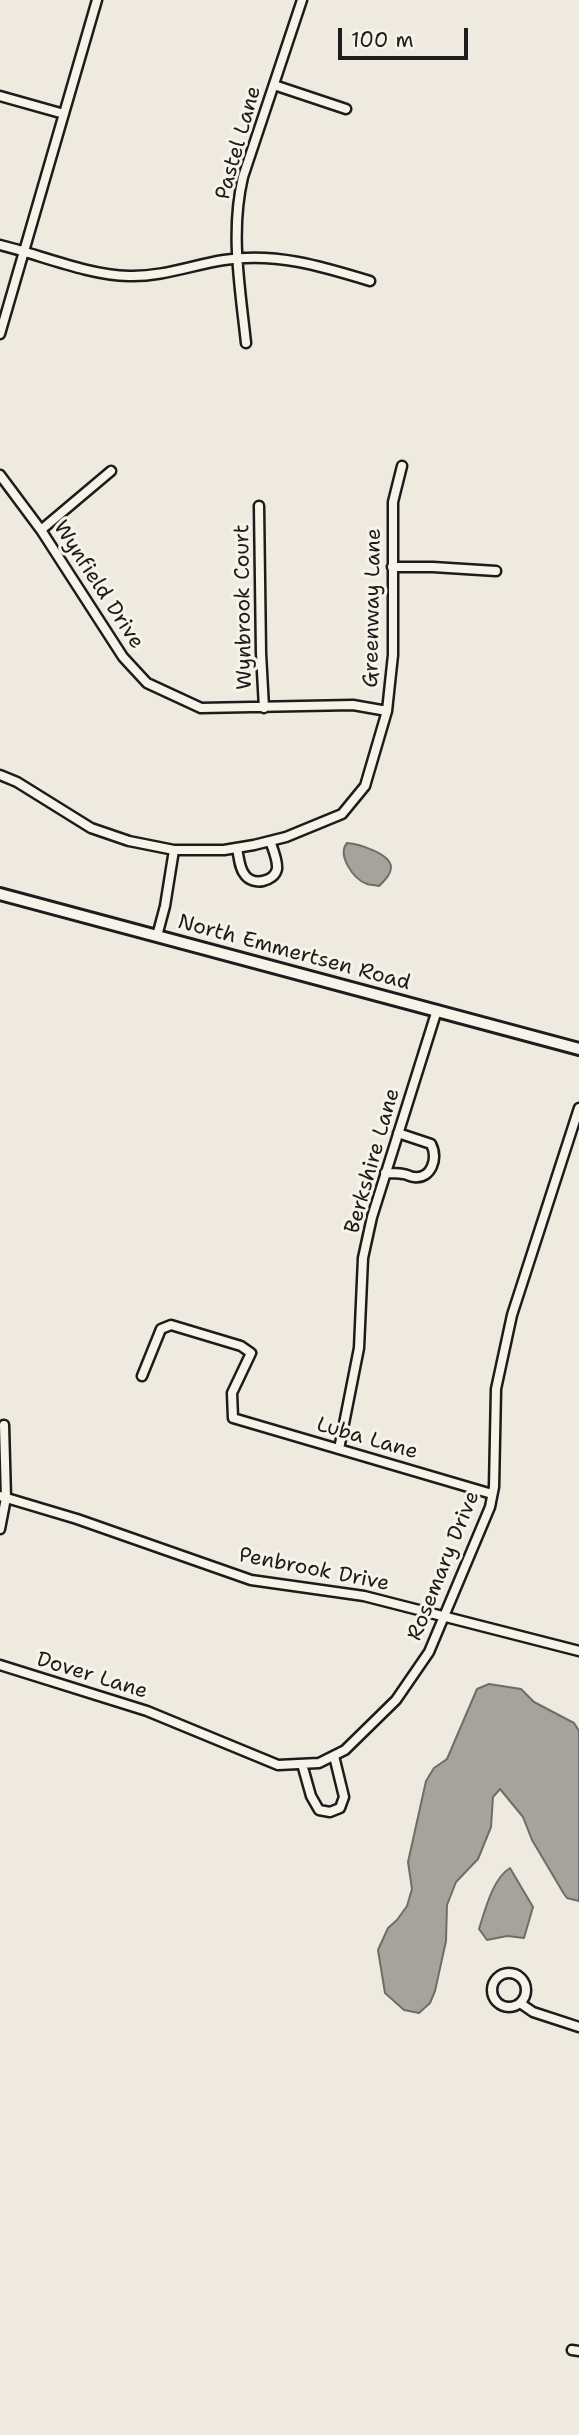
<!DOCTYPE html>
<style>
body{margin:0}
#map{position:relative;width:579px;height:2435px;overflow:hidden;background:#eeeae0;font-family:"Shantell Sans",sans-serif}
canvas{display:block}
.scale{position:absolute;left:338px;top:28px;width:130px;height:32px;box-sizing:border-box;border:4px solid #1c1c1c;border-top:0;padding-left:9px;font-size:21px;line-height:24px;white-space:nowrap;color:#1c1c1c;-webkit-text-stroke:5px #f7f3e8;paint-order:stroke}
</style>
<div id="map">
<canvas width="579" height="2435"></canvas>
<div class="scale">100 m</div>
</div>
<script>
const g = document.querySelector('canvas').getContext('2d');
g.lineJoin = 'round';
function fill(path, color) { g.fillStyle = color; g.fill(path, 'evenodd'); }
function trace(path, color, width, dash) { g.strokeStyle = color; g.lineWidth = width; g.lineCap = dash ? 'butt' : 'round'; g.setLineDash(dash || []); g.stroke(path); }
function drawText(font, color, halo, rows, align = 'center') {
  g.font = font + ' "Shantell Sans",sans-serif'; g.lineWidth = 6; g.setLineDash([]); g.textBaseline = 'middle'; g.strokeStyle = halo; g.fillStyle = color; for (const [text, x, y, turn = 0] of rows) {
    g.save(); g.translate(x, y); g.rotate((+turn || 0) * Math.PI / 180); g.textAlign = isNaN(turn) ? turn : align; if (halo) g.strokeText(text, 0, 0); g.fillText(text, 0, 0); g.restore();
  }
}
const water = new Path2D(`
 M 347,843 C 358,844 390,853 391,867 C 391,875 384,881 379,886 C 376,885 369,885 367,884 C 353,879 337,855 347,843 Z
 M 489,1684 L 521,1689 L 534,1702 L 574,1723 L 579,1731 L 579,1901 L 567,1898 L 564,1894 L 532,1840 L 523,1817 L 500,1789 L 493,1797 L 491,1827 L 478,1859 L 456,1882 L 447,1905 L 446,1941 L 435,1991 L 430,2003 L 419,2013 L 404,2010 L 385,1993 L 378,1950 L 388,1928 L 397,1920 L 407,1906 L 412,1889 L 408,1862 L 426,1781 L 434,1768 L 447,1759 L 477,1689 Z
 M 510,1868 L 533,1907 L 524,1938 L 507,1936 L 487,1940 L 479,1929 C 485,1910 493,1878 510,1868 Z`);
fill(water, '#a6a39d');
trace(water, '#6f6d69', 2);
const street = new Path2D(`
 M 274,85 L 346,109
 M 0,96 L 64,114
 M 0,245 C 41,255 87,275 129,276 C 162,277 192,265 224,260 C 275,252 321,266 370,281
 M 0,334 L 97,0
 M 246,343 C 240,287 230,232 243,177 L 302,0
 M 0,475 L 41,530 L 123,657 L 147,683 L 201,708 L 353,705 L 387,711
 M 259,506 L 261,653 L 264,708
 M 41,530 L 111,471
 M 392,567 L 433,567 L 496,571
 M 0,775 L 17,782 L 91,828 L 129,841 L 174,850 L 224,850 L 254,845 L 286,837 L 342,814 L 365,786 L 387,711 L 393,655 L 393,502 L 402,466
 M 237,848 C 239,857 239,868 245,875 C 253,886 274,882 277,869 C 278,861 273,849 270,841
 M 157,936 L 165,906 L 174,850
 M 385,1173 C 391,1173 397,1173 403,1174 C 407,1174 410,1177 414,1177 C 432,1179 438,1158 431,1144 L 398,1133
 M 142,1376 L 161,1329 L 171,1325 L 241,1346 L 251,1353 L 232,1393 L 233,1418 L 492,1494
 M 339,1449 L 359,1348 L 363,1258 L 372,1217 L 437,1010
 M 0,1496 L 77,1519 L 251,1580 L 364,1596 L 579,1651
 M 0,1529 L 6,1498 L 4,1425
 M 0,1665 L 147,1711 L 278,1765 L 319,1763 L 345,1750 L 396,1700 L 429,1652 L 490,1507 L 494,1487 L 496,1389 L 512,1315 L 579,1108
 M 302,1764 L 311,1796 L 319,1810 L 330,1812 L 340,1808 L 344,1797 L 334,1756
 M492 1990a17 17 0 1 1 34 0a17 17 0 1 1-34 0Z
 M 520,2003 L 533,2012 L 579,2027
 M 572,2350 L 579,2351`);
const secondary = new Path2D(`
 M 0,894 L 579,1049`);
trace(street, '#1c1c1c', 13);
trace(secondary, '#1c1c1c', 16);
trace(street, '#f7f3e8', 8);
trace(secondary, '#f7f3e8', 10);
drawText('21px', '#1c1c1c', '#f7f3e8', [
 ["Pastel Lane",239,143,-74],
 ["Wynfield Drive",98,585,57],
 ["Wynbrook Court",244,607,-91],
 ["Greenway Lane",373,608,-89],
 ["North Emmertsen Road",294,953,15],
 ["Berkshire Lane",373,1161,-74],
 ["Luba Lane",367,1439,16],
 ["Rosemary Drive",444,1566,-68],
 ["Penbrook Drive",314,1570,11],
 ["Dover Lane",92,1676,17]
]);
</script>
